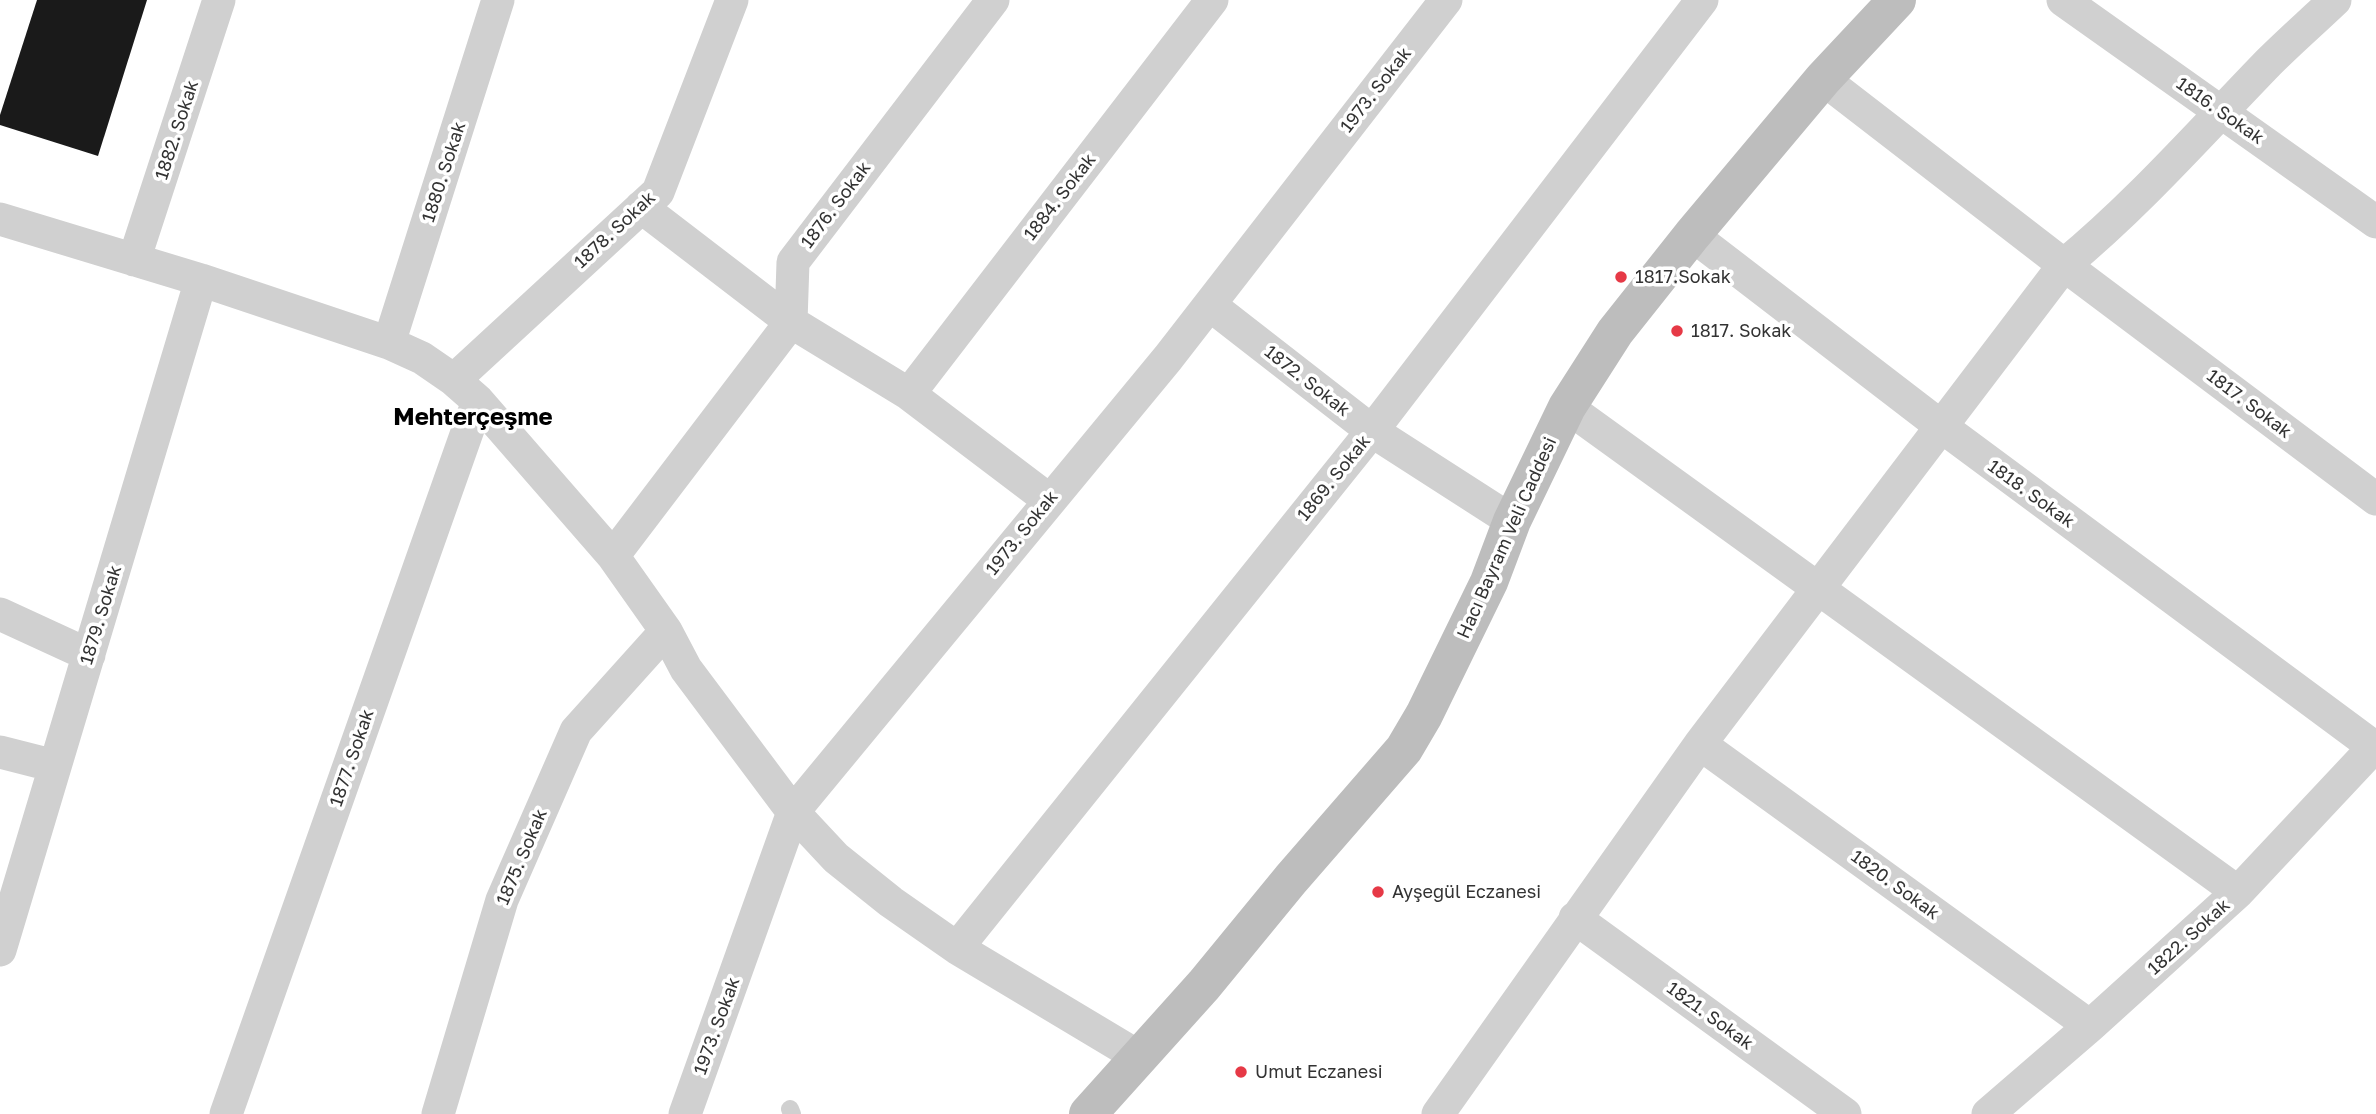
<!DOCTYPE html>
<meta charset="utf-8">
<style>
body{margin:0}
canvas{display:block;background:#fff}
</style>
<canvas width="2376" height="1114"></canvas>
<script>
const g = document.querySelector('canvas').getContext('2d');
g.lineJoin = 'round';
function fill(path, color) { g.fillStyle = color; g.fill(path, 'evenodd'); }
function trace(path, color, width, dash) { g.strokeStyle = color; g.lineWidth = width; g.lineCap = dash ? 'butt' : 'round'; g.setLineDash(dash || []); g.stroke(path); }
function drawText(font, color, halo, rows, align = 'center') {
  g.font = font + ' "Golos Text",sans-serif'; g.lineWidth = 7; g.setLineDash([]); g.textBaseline = 'middle'; g.strokeStyle = halo; g.fillStyle = color; for (const [text, x, y, turn = 0] of rows) {
    g.save(); g.translate(x, y); g.rotate((+turn || 0) * Math.PI / 180); g.textAlign = isNaN(turn) ? turn : align; if (halo) g.strokeText(text, 0, 0); g.fillText(text, 0, 0); g.restore();
  }
}
fill(new Path2D(`
 M 37,0 L 147,0 L 98,156 L 0,125 L 0,115 Z`), '#1a1a1a');
trace(new Path2D(`
 M 790,1109 L 792,1114`), '#d0d0d0', 18);
trace(new Path2D(`
 M 2063,0 L 2376,222
 M 1823,79 L 2064,265 L 2376,499
 M 641,207 L 791,322 L 909,394 L 1049,500
 M 0,219 L 201,280 L 389,343 L 422,358 L 454,380 L 478,401 L 613,556 L 666,631 L 686,669 L 793,812 L 836,858 L 891,902 L 957,948 L 1139,1057
 M 1692,235 L 1942,427 L 2374,747
 M 134,260 L 219,0
 M 1210,305 L 1372,431 L 1512,521
 M 389,343 L 498,0
 M 454,380 L 658,192 L 732,0
 M 909,394 L 1212,0
 M 1567,407 L 2238,892
 M 613,556 L 791,322 L 793,262 L 993,0
 M 0,614 L 89,655
 M 1700,744 L 2090,1026
 M 0,752 L 55,766
 M 1575,918 L 1845,1114
 M 957,948 L 1372,431 L 1702,0
 M 0,950 L 201,280
 M 226,1114 L 478,401
 M 438,1114 L 502,900 L 576,731 L 666,631
 M 685,1114 L 793,812 L 1168,358 L 1446,0
 M 1438,1114 L 1700,744 L 2064,265 C 2138,204 2202,131 2269,62 C 2290,41 2313,21 2335,0
 M 1988,1114 L 2090,1026 L 2238,892 L 2376,745`), '#d0d0d0', 33);
trace(new Path2D(`
 M 1088,1114 L 1204,985 L 1291,879 L 1404,749 L 1424,715 L 1489,582 L 1512,521 L 1567,407 L 1615,332 L 1692,235 L 1823,79 L 1897,0`), '#bdbdbd', 38);
for (const [x, y, r, color] of [
 [1621,277,7,"#e63946"],
 [1677,331,7,"#e63946"],
 [1378,892,7,"#e63946"],
 [1241,1072,7,"#e63946"]
]) { const dot = new Path2D(); dot.arc(x, y, r, 0, 2 * Math.PI); g.fillStyle = color; g.fill(dot); trace(dot, '#fff', 2.5); }
drawText('18px', '#333', '#fff', [
 ["1973. Sokak",1376,90,-52],
 ["1816. Sokak",2220,111,35],
 ["1882. Sokak",177,130,-72],
 ["1880. Sokak",444,172,-72],
 ["1884. Sokak",1060,197,-52],
 ["1876. Sokak",836,205,-53],
 ["1878. Sokak",615,230,-43],
 ["1872. Sokak",1307,381,38],
 ["1817. Sokak",2249,404,37],
 ["1869. Sokak",1334,478,-51],
 ["1818. Sokak",2031,494,36],
 ["1973. Sokak",1022,533,-51],
 ["Hacı Bayram Veli Caddesi",1507,538,-66],
 ["1879. Sokak",101,615,-73],
 ["1877. Sokak",352,758,-71],
 ["1875. Sokak",522,857,-67],
 ["1820. Sokak",1895,885,36],
 ["1822. Sokak",2189,937,-42],
 ["1821. Sokak",1710,1016,36],
 ["1973. Sokak",717,1026,-70]
]);
drawText('18px', '#333', '#fff', [
 ["1817.Sokak",1635,277],
 ["1817. Sokak",1691,331],
 ["Ayşegül Eczanesi",1392,892],
 ["Umut Eczanesi",1255,1072]
], 'left');
drawText('bold 24px', '#000', '#fff', [
 ["Mehterçeşme",473,417]
]);
</script>
